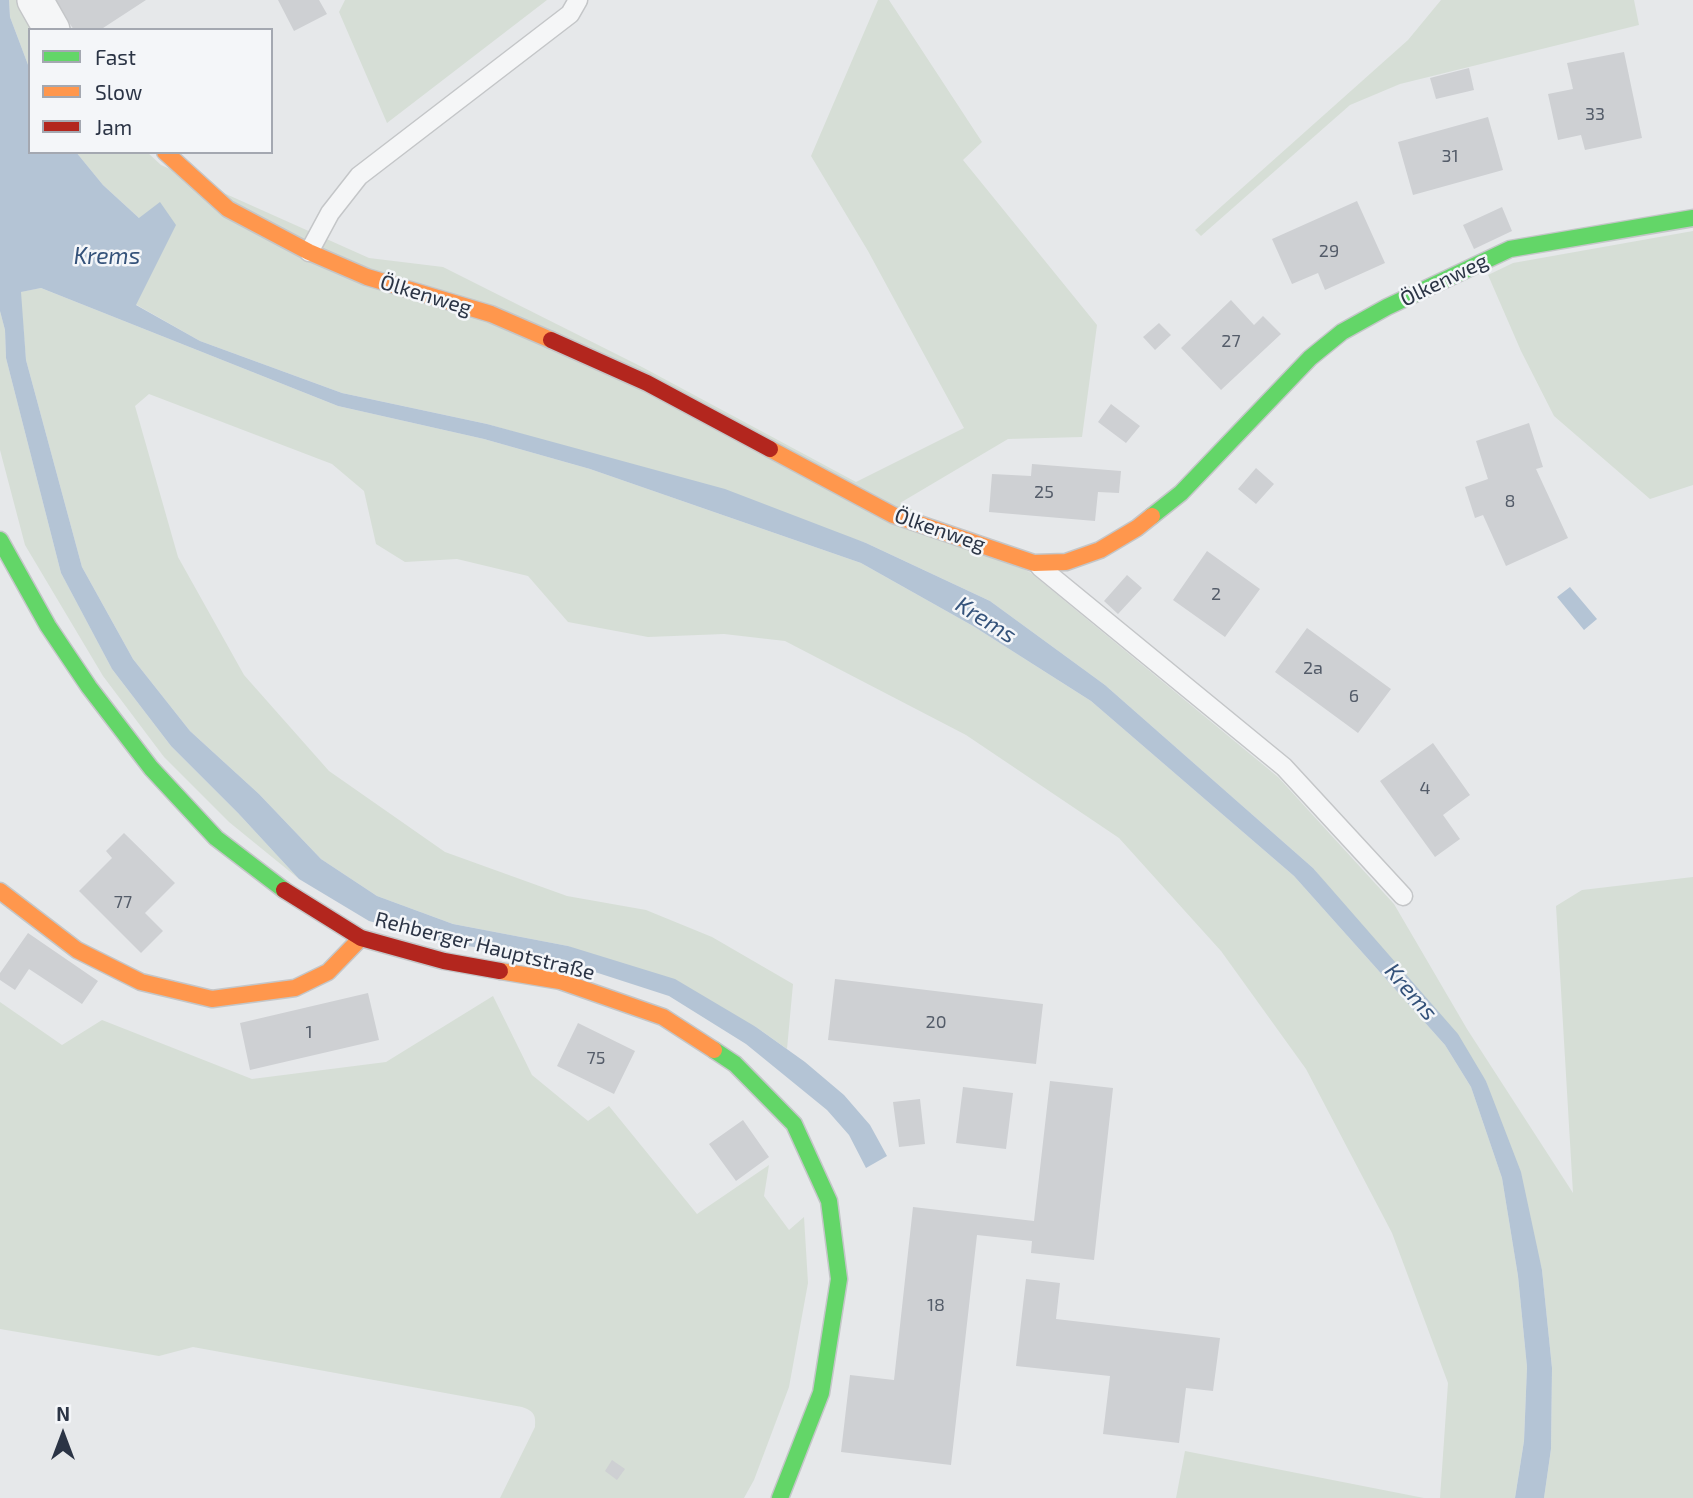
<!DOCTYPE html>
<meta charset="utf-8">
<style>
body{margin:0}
#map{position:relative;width:1693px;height:1498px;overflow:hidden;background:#e6e8ea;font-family:"Exo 2",sans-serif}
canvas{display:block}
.legend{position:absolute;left:28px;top:28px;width:245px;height:126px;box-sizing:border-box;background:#f4f6f9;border:2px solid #a4a8b1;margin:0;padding:9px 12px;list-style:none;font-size:21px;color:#2b3445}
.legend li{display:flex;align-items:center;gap:14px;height:35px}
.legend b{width:35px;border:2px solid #a4a8b1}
.north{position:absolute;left:28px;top:1400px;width:70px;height:70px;-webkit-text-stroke:5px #f4f6f9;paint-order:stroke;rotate:0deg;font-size:19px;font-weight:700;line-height:28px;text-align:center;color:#2b3445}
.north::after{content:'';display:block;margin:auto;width:24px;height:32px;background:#2b3445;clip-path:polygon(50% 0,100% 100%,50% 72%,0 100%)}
</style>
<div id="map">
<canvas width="1693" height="1498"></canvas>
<ul class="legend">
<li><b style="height:9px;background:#63d668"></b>Fast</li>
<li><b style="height:9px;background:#ff974d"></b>Slow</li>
<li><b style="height:9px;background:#b3261e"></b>Jam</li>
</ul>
<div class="north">N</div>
</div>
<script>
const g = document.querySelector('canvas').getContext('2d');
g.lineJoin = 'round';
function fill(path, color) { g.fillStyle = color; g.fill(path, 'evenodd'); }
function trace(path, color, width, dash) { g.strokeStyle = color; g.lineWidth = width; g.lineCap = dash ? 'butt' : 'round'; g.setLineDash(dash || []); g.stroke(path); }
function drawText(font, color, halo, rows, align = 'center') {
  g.font = font + ' "Exo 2",sans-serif'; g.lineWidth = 5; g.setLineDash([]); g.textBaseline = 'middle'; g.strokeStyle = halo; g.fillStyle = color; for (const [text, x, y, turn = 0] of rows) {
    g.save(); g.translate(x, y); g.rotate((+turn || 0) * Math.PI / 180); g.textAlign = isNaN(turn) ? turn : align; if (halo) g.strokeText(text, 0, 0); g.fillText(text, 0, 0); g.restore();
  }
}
fill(new Path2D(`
 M 9,0 L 21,0 L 37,30 L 30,30 L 30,70 L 10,17 Z
 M 345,0 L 547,0 L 387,123 L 339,12 Z
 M 878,0 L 889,0 L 982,142 L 963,160 L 1097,325 L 1082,437 L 1008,439 L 900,503 L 1031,573 L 1278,777 L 1394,904 L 1467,1029 L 1573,1193 L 1556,906 L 1582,890 L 1693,877 L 1693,1498 L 1544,1498 L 1551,1449 L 1552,1368 L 1542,1270 L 1486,1081 L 1313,868 L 1105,685 L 990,601 L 866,543 L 590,454 L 487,424 L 342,393 L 200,341 L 135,304 L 139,218 L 103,185 L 76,152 L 147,152 L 161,165 L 369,258 L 443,267 L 642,367 L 856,482 L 964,428 L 868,251 L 811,156 Z
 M 1441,0 L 1634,0 L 1639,25 L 1400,84 L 1350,105 L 1201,236 L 1195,230 L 1408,40 Z
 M 1693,231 L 1693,485 L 1650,499 L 1554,416 L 1521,351 L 1488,275 L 1513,263 Z
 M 41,288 L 338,406 L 484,439 L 590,469 L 861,563 L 973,626 L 1091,701 L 1294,876 L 1445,1045 L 1471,1087 L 1502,1178 L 1518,1276 L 1527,1367 L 1524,1441 L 1515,1498 L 1440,1498 L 1448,1383 L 1392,1233 L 1306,1069 L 1221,951 L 1119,838 L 966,735 L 785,641 L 724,634 L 648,637 L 568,622 L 528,576 L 457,559 L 405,562 L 376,544 L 364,491 L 332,464 L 149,394 L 135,406 L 178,557 L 244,675 L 329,771 L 445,852 L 567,896 L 646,910 L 712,937 L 793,984 L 787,1049 L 756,1027 L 568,946 L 453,924 L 377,896 L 321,859 L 259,794 L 190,731 L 133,659 L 82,567 L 26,360 L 20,292 Z
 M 0,311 L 5,330 L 6,358 L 61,573 L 112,669 L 171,746 L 238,813 L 299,879 L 229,822 L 164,757 L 103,676 L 25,545 L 0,450 Z
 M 493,996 L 532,1075 L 588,1121 L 609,1106 L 697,1214 L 769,1165 L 764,1196 L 789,1230 L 804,1217 L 808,1283 L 789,1387 L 754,1480 L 744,1498 L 500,1498 L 535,1427 C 536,1415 534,1411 522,1407 L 193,1347 L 159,1356 L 0,1329 L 0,1002 L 62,1045 L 102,1020 L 252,1079 L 386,1062 Z
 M 1185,1451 L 1424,1498 L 1176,1498 Z`), '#d6ded6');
fill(new Path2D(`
 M 0,0 L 9,0 L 10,17 L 30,70 L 30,152 L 76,152 L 103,185 L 139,218 L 160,202 L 176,225 L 136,305 L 200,341 L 342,393 L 487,424 L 725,489 L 866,543 L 990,601 L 1105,685 L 1313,868 L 1458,1034 L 1486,1081 L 1521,1172 L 1542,1270 L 1552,1368 L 1551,1449 L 1544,1498 L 1515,1498 L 1524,1441 L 1527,1367 L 1518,1276 L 1502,1178 L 1471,1087 L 1445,1045 L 1294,876 L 1091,701 L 973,626 L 861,563 L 590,469 L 484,439 L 338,406 L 41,288 L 21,292 L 26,360 L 82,567 L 133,659 L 190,731 L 259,794 L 321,859 L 377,896 L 453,924 L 568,946 L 675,979 L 756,1027 L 805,1062 L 844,1095 L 870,1125 L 887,1156 L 866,1168 L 849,1135 L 827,1110 L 746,1044 L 669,996 L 564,962 L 450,943 L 369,921 L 299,879 L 238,813 L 171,746 L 112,669 L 61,573 L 6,358 L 5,330 L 0,311 Z
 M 1570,587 L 1597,619 L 1584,630 L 1557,597 Z`), '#b4c4d5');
fill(new Path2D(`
 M 54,0 L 146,0 L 100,30 L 74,30 Z
 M 278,0 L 319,0 L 327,14 L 294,31 Z
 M 1624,52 L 1642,138 L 1585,150 L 1581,135 L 1558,140 L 1548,94 L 1573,89 L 1567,63 Z
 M 1469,68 L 1474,90 L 1436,99 L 1430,78 Z
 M 1488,117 L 1503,170 L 1413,195 L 1398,142 Z
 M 1357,201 L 1385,263 L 1325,290 L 1318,273 L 1292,284 L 1272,239 Z
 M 1502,207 L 1512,231 L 1474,249 L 1463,225 Z
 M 1231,300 L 1254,325 L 1263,316 L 1281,334 L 1221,390 L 1181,348 Z
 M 1159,323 L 1171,335 L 1155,350 L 1143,337 Z
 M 1111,404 L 1140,426 L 1126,443 L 1098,422 Z
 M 1529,423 L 1543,467 L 1536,469 L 1568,538 L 1506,566 L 1483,515 L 1475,518 L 1465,487 L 1488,479 L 1476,441 Z
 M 1032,464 L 1121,471 L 1119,493 L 1098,492 L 1095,521 L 989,512 L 992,474 L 1031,476 Z
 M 1256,468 L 1274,484 L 1256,504 L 1238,489 Z
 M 1207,551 L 1260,589 L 1225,637 L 1173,600 Z
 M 1127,575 L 1142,588 L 1118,614 L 1104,601 Z
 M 1307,628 L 1391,689 L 1358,733 L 1275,672 Z
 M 1433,743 L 1470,795 L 1443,815 L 1460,839 L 1435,857 L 1380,781 Z
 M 124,833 L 175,883 L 145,913 L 163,931 L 141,953 L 79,891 L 112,858 L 106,851 Z
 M 28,933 L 98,981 L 82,1004 L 29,969 L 15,990 L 0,980 L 0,973 Z
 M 835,979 L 1043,1004 L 1036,1064 L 828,1040 Z
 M 368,993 L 379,1040 L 250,1070 L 240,1023 Z
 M 578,1023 L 635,1051 L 614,1094 L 557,1066 Z
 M 1050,1081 L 1113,1088 L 1094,1260 L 1031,1253 L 1032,1241 L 977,1235 L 951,1465 L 841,1452 L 850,1375 L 894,1380 L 913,1207 L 1034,1221 Z
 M 963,1087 L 1013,1093 L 1006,1149 L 956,1143 Z
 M 920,1099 L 925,1144 L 899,1147 L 893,1102 Z
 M 743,1120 L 769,1157 L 736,1181 L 709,1144 Z
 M 1026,1279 L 1060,1283 L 1056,1319 L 1220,1338 L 1213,1391 L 1186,1388 L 1179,1443 L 1103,1434 L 1110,1376 L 1016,1366 Z
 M 612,1460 L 625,1469 L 617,1480 L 605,1471 Z`), '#ced0d3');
const lane = new Path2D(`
 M 309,252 L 330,213 L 359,176 L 570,14 L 578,0
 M 1040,567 L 1284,767 L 1403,896`);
const street = new Path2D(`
 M 35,0 L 52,30`);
const fast = new Path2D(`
 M 1152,516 L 1181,493 L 1310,358 L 1342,332 L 1387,307 L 1510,249 L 1693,218
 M 0,540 L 48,626 L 89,687 L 151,768 L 216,838 L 284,890
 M 714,1050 L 735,1064 L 794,1124 L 829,1201 L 839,1279 L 821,1393 L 780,1498`);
const slow = new Path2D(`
 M 165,152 L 228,209 L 309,252 L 367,277 L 491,314 L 551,340
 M 770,449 L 893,515 L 1034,563 L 1066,562 L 1100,550 L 1137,528 L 1152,516
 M 0,891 L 77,950 L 141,982 L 212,999 L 295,988 L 328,972 L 361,938
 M 500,971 L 560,981 L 663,1017 L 714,1050`);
const jam = new Path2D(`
 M 551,340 L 647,383 L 770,449
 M 284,890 L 361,938 L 444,961 L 500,971`);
trace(lane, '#c4c6c8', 21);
trace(street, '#c4c6c8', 38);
trace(fast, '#c4c6c8', 19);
trace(slow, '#c4c6c8', 19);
trace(jam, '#c4c6c8', 19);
trace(lane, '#f5f6f7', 18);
trace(street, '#f5f6f7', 35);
trace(fast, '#63d668', 16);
trace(slow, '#ff974d', 16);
trace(jam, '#b3261e', 16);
drawText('18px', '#545c69', null, [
 ["33",1595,114],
 ["31",1450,156],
 ["29",1329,251],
 ["27",1231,341],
 ["25",1044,492],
 ["8",1510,501],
 ["2",1216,594],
 ["2a",1313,668],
 ["6",1354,696],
 ["4",1425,788],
 ["77",123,902],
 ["20",936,1022],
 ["1",309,1032],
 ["75",596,1058],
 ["18",936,1305]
]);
drawText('21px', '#2b3445', '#f4f6f9', [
 ["Ölkenweg",1444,280,-26],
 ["Ölkenweg",426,295,17],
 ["Ölkenweg",940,530,19],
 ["Rehberger Hauptstraße",485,946,14]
]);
drawText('italic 23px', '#34527a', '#f4f6f9', [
 ["Krems",107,256],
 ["Krems",986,620,32],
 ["Krems",1411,992,49]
]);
</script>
